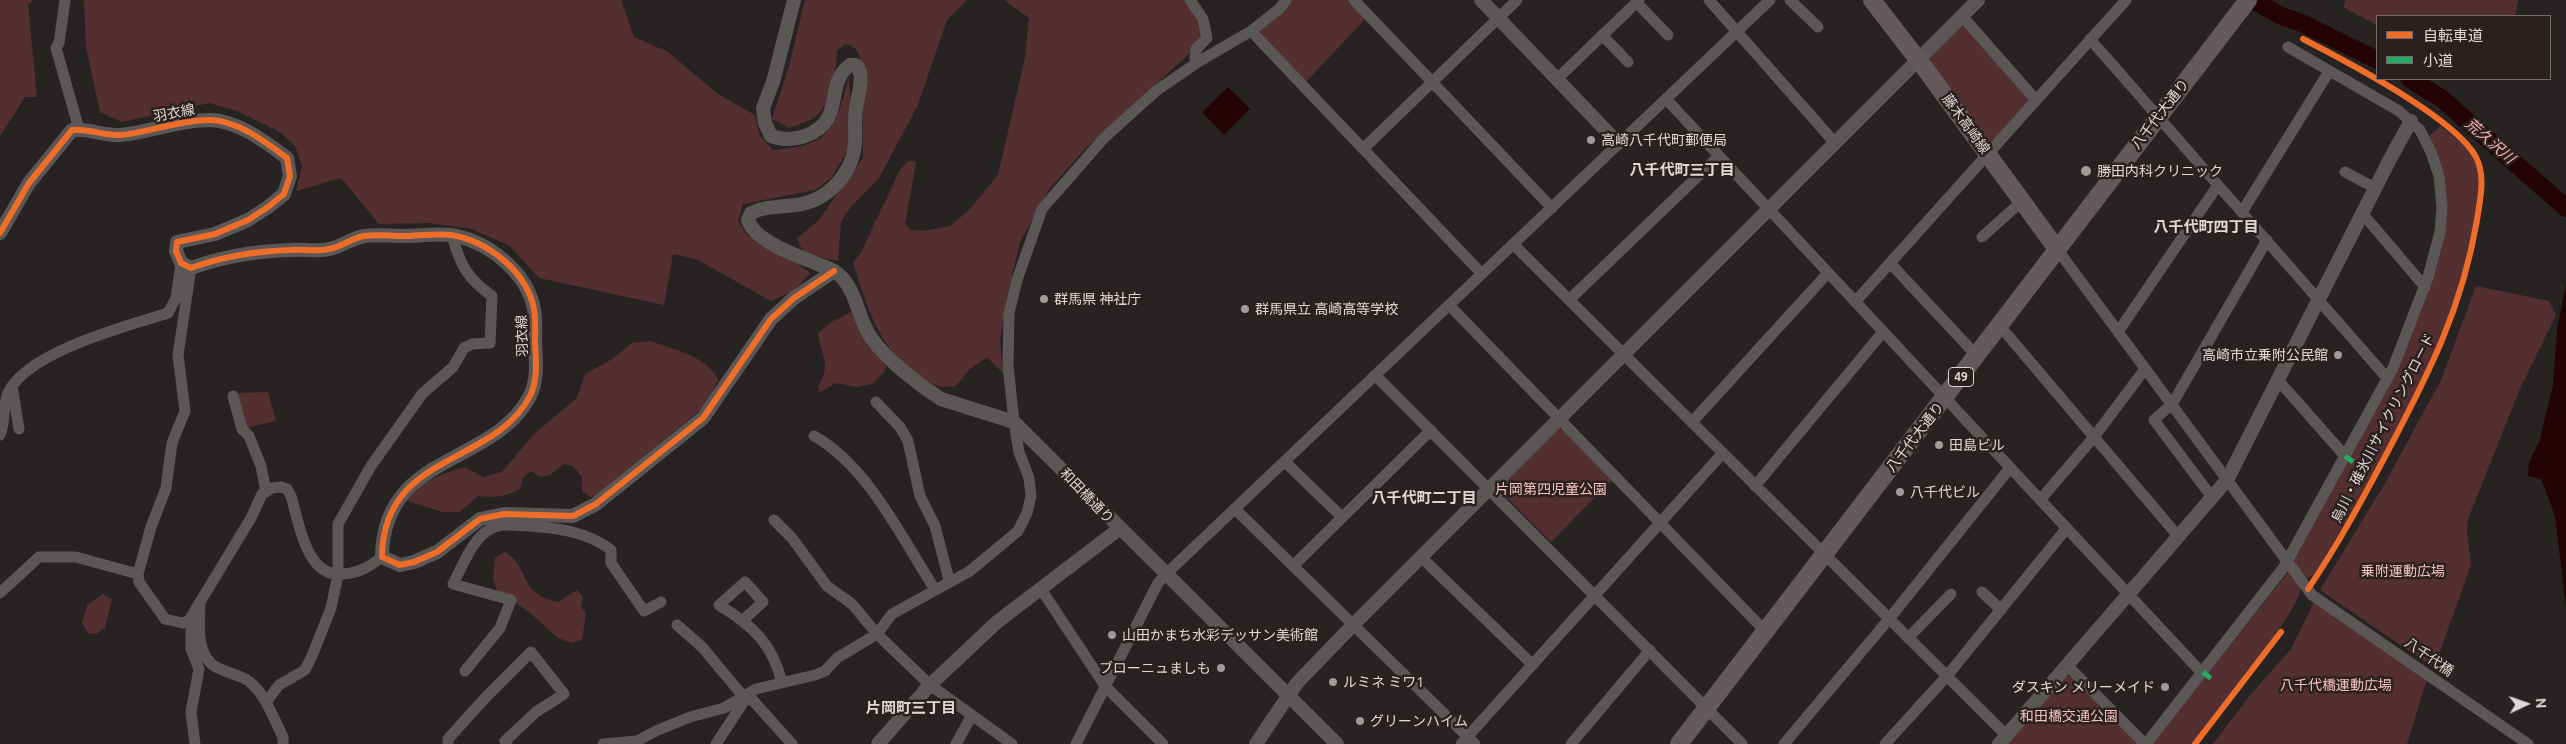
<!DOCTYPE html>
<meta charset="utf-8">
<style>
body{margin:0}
#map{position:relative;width:2566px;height:744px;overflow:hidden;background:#282323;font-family:Ubuntu,"Noto Sans JP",sans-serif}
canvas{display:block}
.legend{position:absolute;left:2376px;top:15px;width:175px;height:65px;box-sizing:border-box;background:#2b2020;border:1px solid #736a6a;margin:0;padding:6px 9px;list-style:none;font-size:15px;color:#e0d8d8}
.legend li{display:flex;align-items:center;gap:10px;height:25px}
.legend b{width:25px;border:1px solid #736a6a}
.north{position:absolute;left:2501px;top:679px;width:50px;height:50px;-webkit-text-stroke:4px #2b2020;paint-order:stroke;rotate:87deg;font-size:14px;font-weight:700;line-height:20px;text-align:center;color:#e0d8d8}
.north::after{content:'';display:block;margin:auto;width:18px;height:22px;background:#e0d8d8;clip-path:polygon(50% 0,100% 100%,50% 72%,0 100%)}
</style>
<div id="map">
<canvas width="2566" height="744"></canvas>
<ul class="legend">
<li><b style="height:6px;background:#ee6e29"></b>自転車道</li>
<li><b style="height:6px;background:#26ab63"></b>小道</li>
</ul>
<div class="north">N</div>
</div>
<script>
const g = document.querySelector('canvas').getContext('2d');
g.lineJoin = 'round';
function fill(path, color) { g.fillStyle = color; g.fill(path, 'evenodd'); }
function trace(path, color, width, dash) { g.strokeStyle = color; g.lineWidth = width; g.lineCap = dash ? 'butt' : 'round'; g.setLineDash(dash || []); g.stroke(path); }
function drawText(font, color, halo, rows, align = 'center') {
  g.font = font + ' Ubuntu,"Noto Sans JP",sans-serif'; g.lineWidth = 5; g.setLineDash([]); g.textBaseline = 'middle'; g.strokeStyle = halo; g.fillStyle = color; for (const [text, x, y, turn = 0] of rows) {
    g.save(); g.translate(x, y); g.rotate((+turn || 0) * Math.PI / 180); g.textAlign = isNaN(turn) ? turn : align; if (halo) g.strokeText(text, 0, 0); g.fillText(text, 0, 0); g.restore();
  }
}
fill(new Path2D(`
 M 0,0 L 33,0 L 28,5 L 37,97 L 25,97 L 0,136 Z
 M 84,0 L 621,0 L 634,37 L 668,52 L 718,94 L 755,115 L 760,136 L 773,150 C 831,146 835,129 849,77 L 852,134 L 845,155 L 831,178 L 815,190 L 743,204 L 738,221 L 747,235 L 784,254 L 810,273 L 794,291 L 771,301 L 698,260 L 673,254 L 664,305 L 539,278 L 510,246 L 472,229 L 429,223 L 379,224 L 341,178 L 296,191 L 302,166 L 295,146 L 280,132 L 237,111 L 209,103 L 122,122 L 100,112 L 86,47 Z
 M 805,0 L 967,0 L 947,20 L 917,107 L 879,178 L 850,208 L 841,221 L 838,261 L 815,256 L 802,250 L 797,238 L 818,221 L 863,158 L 862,63 C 859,53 857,47 846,44 L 837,50 C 836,71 832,103 815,117 C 808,122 797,125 789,128 L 772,119 L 789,66 Z
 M 1004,0 L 1184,0 L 1199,21 L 1202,36 L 1190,53 L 1085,149 L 1050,188 L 1020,242 L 1007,296 L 1000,341 L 1003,373 L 987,357 L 969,370 L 956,386 C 939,389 928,383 914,372 C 876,343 867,306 853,263 L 861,252 L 900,170 L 908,161 L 916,162 L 905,224 L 911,230 L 923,231 L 950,226 L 969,210 L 998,175 L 1025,58 L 1029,18 Z
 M 1289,0 L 1349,0 L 1366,18 L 1306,82 L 1259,34 L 1259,29 Z
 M 2346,0 L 2518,0 L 2518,1 L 2515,16 L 2377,16 L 2377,25 L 2343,7 Z
 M 1960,26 L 1965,26 L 2028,97 L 2028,103 L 1992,143 L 1985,142 L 1929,66 L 1929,58 Z
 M 2441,126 C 2457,139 2474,151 2479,172 C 2482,188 2477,205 2474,221 C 2460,305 2425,378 2384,452 C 2362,493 2339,534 2315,574 L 2306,579 L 2293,562 L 2401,361 L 2444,233 L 2429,136 Z
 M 2476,286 L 2549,301 L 2556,315 L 2519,391 L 2468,519 L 2467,532 L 2471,565 L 2434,668 L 2320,590 L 2384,485 L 2441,380 Z
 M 853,311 C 862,332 870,348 886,365 L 885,371 L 872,384 L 857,387 L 836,383 L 820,392 L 818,387 C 832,364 821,357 818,333 L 833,321 Z
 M 651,341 C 674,350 707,356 718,380 L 709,398 L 699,411 L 596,496 L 590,497 L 582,491 L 582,477 L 573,466 L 564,464 L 550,475 L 541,477 L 531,471 L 523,477 L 520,489 C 505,497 495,498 478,496 L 460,512 L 443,512 L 407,501 C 425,479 439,475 465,467 L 483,477 L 502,472 L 534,434 L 577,398 L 585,374 L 614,358 L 632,343 Z
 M 268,392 L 276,421 L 246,428 L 236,393 Z
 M 1558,428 L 1562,429 L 1612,480 L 1551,542 L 1502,493 L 1502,484 Z
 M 505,552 C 531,568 517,593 558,602 L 577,590 L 583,597 L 581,607 L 586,614 L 582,640 L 572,643 L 558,638 L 529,612 L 497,591 L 493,579 L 495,558 Z
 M 2289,571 C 2293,576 2301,583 2300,590 C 2298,613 2212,719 2193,744 L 2152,744 Z
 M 103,594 L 112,599 L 105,628 L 96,634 L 88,633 L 82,623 L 87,605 Z
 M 2314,602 L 2427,679 L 2407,744 L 2213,744 L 2251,694 L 2291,649 Z
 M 2071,676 L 2138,744 L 2005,744 L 2064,677 Z`), '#542f31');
fill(new Path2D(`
 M 1228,87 L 1250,109 L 1224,135 L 1202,112 Z
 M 2566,283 L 2566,608 L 2555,516 L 2541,479 L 2528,476 L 2529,463 L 2540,439 L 2553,385 L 2557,331 Z`), '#230306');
trace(new Path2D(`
 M 2253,0 L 2279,15 L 2304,24 L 2377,60
 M 2410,79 L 2441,98 L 2566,208`), '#230306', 18);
trace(new Path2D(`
 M 65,0 L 59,43 L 56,48 L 79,129
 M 1190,0 L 1203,19 L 1207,38 L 1196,49 L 1195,59 L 1198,62
 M 1354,0 L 1552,208
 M 1709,0 L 1835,143
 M 1790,0 L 1818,27
 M 1636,2 L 1668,35
 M 1962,16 L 2036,100
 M 1251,31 L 1482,274
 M 1602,35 L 1628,62
 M 2090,39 L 2387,378
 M 1557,79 L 1639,0
 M 1666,99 L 2202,673
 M 1364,148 L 1517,0
 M 2345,172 L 2375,188
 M 2242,212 L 2328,73
 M 2362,213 L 2425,287
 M 1982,237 L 2022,201
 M 1513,244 L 2007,736
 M 2057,249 L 2312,595 L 2528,744
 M 1890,263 L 1977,356
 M 1569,300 L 1719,156
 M 1855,302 L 2126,0
 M 1449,305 L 1766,632
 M 2000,326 L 2178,536
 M 2118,332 L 2218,185
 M 1375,375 L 1742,744
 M 2278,380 L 2345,456
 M 12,386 L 19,429
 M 233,396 L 242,429 L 249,436 L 261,466 L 266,492
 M 876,402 L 900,427 L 908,441 L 920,496 L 935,526 L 949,580
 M 1692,422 L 1828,273
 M 0,435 C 6,422 2,403 9,391 C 30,351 127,326 168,313 L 176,298 L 181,263
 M 814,436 C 867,465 902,538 934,588
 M 1285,462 L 1342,517
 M 1755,486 L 1883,332
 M 2211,496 L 2154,420 L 2172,404 L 2178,394 L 2267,240
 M 2040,500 L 2094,437 L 2145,369
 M 1235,509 L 1475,744
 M 503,519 L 502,525 C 537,526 582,527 611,550 L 611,563 L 644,611 L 661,602
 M 774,520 L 792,538 L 827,586 L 852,604 L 877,634 L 930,685 L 1012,744
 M 1421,557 L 1533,665
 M 1293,566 L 1431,430
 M 1041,589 L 1105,686 L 1163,744
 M 1982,592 L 2001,610
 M 0,593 L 39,557 L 76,557 L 138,574
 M 200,606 C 199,626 196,658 218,668 C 228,673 241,675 250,682 C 266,696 273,717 283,737 L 283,744
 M 191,620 L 183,623 L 165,619 L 139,582 L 138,574 L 151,527 L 166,488 L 172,443 L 185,411 L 178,355 L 191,268
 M 743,620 L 763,602 L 745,582 L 719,605 C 752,625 773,644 782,683
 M 677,625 L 702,647 L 743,696
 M 1908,638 L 1951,594
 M 2067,665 L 2145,744
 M 465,671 L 500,628 L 511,600 L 453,584 C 464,563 476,528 502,525
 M 266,702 L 279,685 L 305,670 L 312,656 L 331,608 L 338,575 L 338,524 L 371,466 L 422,394 L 453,367 L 464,348 L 472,344 L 490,343 L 492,296 C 467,278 460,265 452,235
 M 195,744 L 191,712 L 199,669 L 191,649 L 191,617 L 251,518 L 262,494 L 272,488 L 281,487 L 287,489 L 291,496 C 299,523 306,579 344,574 C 361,572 369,567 382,557
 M 448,744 L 448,739 L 486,697 L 531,652 L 564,694 L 536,712 L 505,741 L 507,744
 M 603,744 L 637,741 L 658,730 L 690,717 L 724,708 L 756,689 L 815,675 L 825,671 L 837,658 L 877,634 L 892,614 L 970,571 L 1018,531 L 1027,513 L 1031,496 L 1029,478 L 1019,452 L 1014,422 L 1008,365 L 1009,313 L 1017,280 L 1042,209 L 1104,138 L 1156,91 L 1198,62 L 1251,31 L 1279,9 L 1286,0
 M 716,744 L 748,695 L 792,744
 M 956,744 L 971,717
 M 1076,744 L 1158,583 L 1165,575 L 1770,0
 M 1461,744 L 1722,454
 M 1571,744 L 1650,650
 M 1784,744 L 1889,619 L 2010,468
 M 1885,744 L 1947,676 L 2066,529
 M 2146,744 L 2284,567 L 2393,368 L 2428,277 L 2440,232 L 2442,207 L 2439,176 L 2431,152 L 2420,130 L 2399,111 L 2288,47`), '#5b5757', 11);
trace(new Path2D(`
 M 794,0 L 773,82 L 763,108 L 765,123 L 771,136 C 783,140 792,140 805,136 C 847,121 823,85 850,65 L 856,65 C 866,75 857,96 856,109 C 854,121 856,132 855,144 C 852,175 827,201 796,205 C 780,207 766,206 751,213 L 748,220 C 754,240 794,255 813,262 C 820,266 830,267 837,273 C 858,290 857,319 872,339 C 887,360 919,385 941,399 L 1014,422 L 1337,744
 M 1481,0 L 1618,143
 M 0,233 L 29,183 L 72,130 C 88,128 104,136 121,135 C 150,132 180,120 209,120 C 237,120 266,142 287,158 L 290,176 L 284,194 L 268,207 L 248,220 L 215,234 L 177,242 L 176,251 L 181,263 L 191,268 C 224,256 256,251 291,250 C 303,249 317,252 329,249 C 341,247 352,238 364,236 C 376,234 390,236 402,236 C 418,236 436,233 451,235 C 488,241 527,272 534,309 C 536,320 535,332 535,343 C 536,360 538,380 530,396 C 494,466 383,452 382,557 L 400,565 L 414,562 L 437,552 L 480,519 L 504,514 L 573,516 L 596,504 L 703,418 L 771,319 L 794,298 L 834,271
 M 878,744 L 930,685 L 997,622 L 1119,529
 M 1256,744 L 1297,683 L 1353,625 L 1978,0
 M 1999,744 L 2227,480 L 2390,159 L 2411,121`), '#5b5757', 14);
trace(new Path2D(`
 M 1872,0 L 1926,70 L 2057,249
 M 1679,744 L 2248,0`), '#645a5b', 18);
trace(new Path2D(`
 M 2345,456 L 2356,464
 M 2203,672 L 2214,681`), '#26ab63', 5, [10, 5]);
trace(new Path2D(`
 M 2303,39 C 2346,61 2454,117 2476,157 C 2486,177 2480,199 2477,220 C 2462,309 2429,373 2388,451 C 2363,498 2338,545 2308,589
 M 0,233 L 29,183 L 72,130 C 88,128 104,136 121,135 C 150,132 180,120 209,120 C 237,120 266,142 287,158 L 290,176 L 284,194 L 268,207 L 248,220 L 215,234 L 177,242 L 176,251 L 181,263 L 191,268 C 224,256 256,251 291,250 C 303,249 317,252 329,249 C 341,247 352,238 364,236 C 376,234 390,236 402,236 C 418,236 436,233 451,235 C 488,241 527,272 534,309 C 536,320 535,332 535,343 C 536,360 538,380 530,396 C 494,466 383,452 382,557 L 400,565 L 414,562 L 437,552 L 480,519 L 504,514 L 573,516 L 596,504 L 703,418 L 771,319 L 794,298 L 834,271
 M 2195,744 L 2281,632`), '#ee6e29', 6);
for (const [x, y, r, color] of [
 [1591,140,5,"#a09999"],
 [2086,171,6,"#a09999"],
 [1044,299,5,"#a09999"],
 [1245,309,5,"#a09999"],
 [2338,355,5,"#a09999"],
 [1939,445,5,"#a09999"],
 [1900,492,5,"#a09999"],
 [1112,635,5,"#a09999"],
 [1221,668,5,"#a09999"],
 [1333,682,5,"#a09999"],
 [2165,687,5,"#a09999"],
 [1360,721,5,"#a09999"]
]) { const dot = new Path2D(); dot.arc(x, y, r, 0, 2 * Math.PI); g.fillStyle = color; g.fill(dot); trace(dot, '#2b2020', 2); }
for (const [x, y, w] of [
 [1961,377,25]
]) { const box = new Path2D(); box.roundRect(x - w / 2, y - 9.5, w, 19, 4); g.fillStyle = '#2b2020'; g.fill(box); trace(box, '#e0d8d8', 1); }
drawText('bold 12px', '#e0d8d8', null, [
 ["49",1961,377]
]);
drawText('14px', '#e0d8d8', '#2b2020', [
 ["羽衣線",174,113,-10],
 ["八千代大通り",2160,114,-52],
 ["藤木高崎線",1966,124,54],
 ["羽衣線",522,336,-92],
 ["烏川・碓氷川サイクリングロード",2383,428,-63],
 ["八千代大通り",1915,437,-52],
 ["和田橋通り",1087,496,46],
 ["八千代橋",2429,657,35]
]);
drawText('14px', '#e0d8d8', '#2b2020', [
 ["高崎八千代町郵便局",1601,140],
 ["勝田内科クリニック",2097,171],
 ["群馬県 神社庁",1054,299],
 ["群馬県立 高崎高等学校",1255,309],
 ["高崎市立乗附公民館",2328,355,"right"],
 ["田島ビル",1949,445],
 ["八千代ビル",1910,492],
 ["山田かまち水彩デッサン美術館",1122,635],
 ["ブローニュましも",1211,668,"right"],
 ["ルミネ ミワ1",1343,682],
 ["ダスキン メリーメイド",2155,687,"right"],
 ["グリーンハイム",1370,721]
], 'left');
drawText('14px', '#f6c1c2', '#2b2020', [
 ["片岡第四児童公園",1551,489],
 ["乗附運動広場",2403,571],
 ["八千代橋運動広場",2336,685],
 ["和田橋交通公園",2069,716]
]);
drawText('italic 15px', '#fab4b5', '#2b2020', [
 ["荒久沢川",2490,141,41]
]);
drawText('bold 15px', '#e0d8d8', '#2b2020', [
 ["八千代町三丁目",1682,170],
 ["八千代町四丁目",2206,227],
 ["八千代町二丁目",1424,498],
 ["片岡町三丁目",911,708]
]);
</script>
